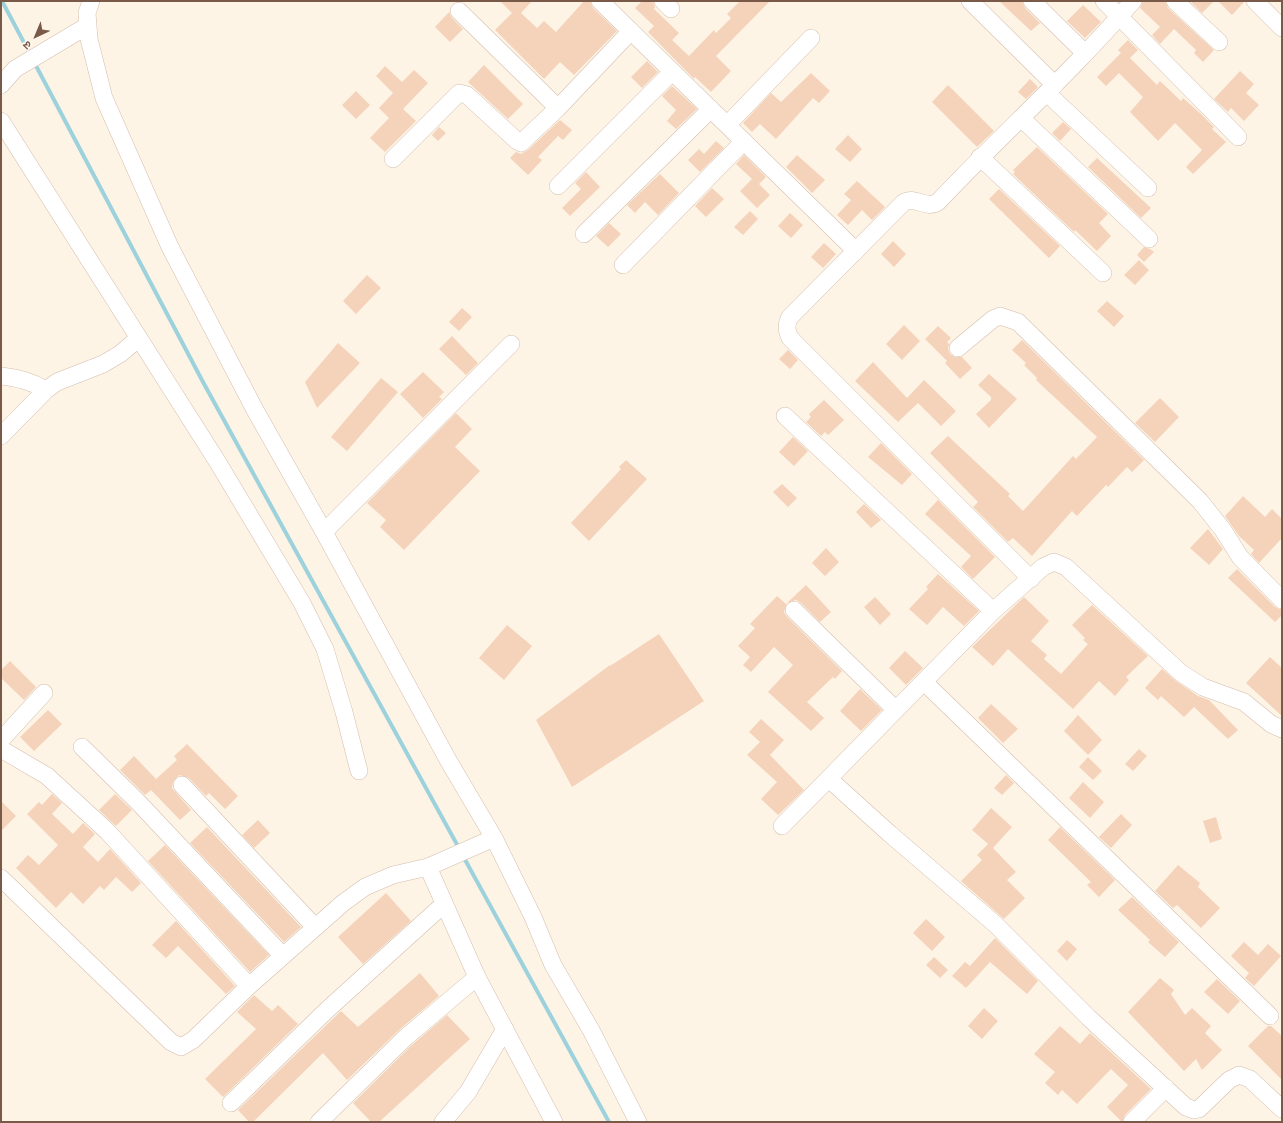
<!DOCTYPE html>
<meta charset="utf-8">
<style>
body{margin:0}
#map{position:relative;width:1283px;height:1123px;overflow:hidden;background:#fef4e5;font-family:Roboto,"Noto Sans Devanagari",sans-serif}
canvas{display:block}
.frame{position:absolute;inset:0;border:2px solid #795948;pointer-events:none}
.north{position:absolute;left:16px;top:16px;width:40px;height:40px;-webkit-text-stroke:3px #fff8ec;paint-order:stroke;rotate:224deg;font-size:11px;font-weight:700;line-height:16px;text-align:center;color:#795948}
.north::after{content:'';display:block;margin:auto;width:14px;height:18px;background:#795948;clip-path:polygon(50% 0,100% 100%,50% 72%,0 100%)}
</style>
<div id="map">
<canvas width="1283" height="1123"></canvas>
<div class="frame"></div>
<div class="north">उ</div>
</div>
<script>
const g = document.querySelector('canvas').getContext('2d');
g.lineJoin = 'round';
function trace(path, color, width, dash) { g.strokeStyle = color; g.lineWidth = width; g.lineCap = dash ? 'butt' : 'round'; g.setLineDash(dash || []); g.stroke(path); }
function fill(path, color) { g.fillStyle = color; g.fill(path, 'evenodd'); }
trace(new Path2D(`
 M 2,1 L 30,54
 M 34,62 L 203,382 L 460,850
 M 463,856 L 609,1122`), '#9dd2dc', 4);
fill(new Path2D(`
 M 500,1 L 532,1 L 521,13 L 537,28 L 544,21 L 556,32 L 584,1 L 590,1 L 593,8 L 617,31 L 574,75 L 560,62 L 544,79 L 495,30 L 512,13 Z
 M 642,1 L 653,1 L 655,7 L 654,9 L 679,33 L 672,40 L 689,56 L 714,30 L 716,33 L 731,18 L 727,14 L 740,1 L 770,1 L 716,56 L 731,71 L 711,92 L 695,77 L 694,79 L 648,32 L 654,26 L 635,8 Z
 M 999,1 L 1022,1 L 1025,8 L 1040,23 L 1031,31 Z
 M 1143,1 L 1165,1 L 1168,8 L 1214,50 L 1203,62 L 1194,53 L 1196,50 L 1174,29 L 1160,44 L 1152,35 L 1160,27 L 1140,8 Z
 M 1190,1 L 1214,1 L 1202,13 Z
 M 1218,1 L 1245,1 L 1232,15 Z
 M 1083,5 L 1101,22 L 1085,38 L 1067,21 Z
 M 449,12 L 452,18 L 463,29 L 450,42 L 435,27 Z
 M 1128,40 L 1138,50 L 1130,58 L 1157,85 L 1160,81 L 1181,101 L 1183,98 L 1201,114 L 1214,127 L 1212,129 L 1226,142 L 1193,174 L 1186,167 L 1202,150 L 1175,123 L 1158,141 L 1130,112 L 1143,97 L 1119,73 L 1106,86 L 1097,77 L 1121,53 L 1118,50 Z
 M 647,61 L 658,72 L 642,88 L 631,77 Z
 M 484,65 L 523,104 L 508,119 L 468,82 Z
 M 385,66 L 402,82 L 414,70 L 428,83 L 403,109 L 416,121 L 385,152 L 370,138 L 389,118 L 379,108 L 393,93 L 376,76 Z
 M 1240,71 L 1254,84 L 1246,93 L 1259,105 L 1244,121 L 1231,108 L 1228,112 L 1214,99 Z
 M 811,73 L 830,91 L 819,103 L 813,98 L 776,139 L 760,124 L 752,132 L 743,123 L 771,93 L 781,102 Z
 M 1030,79 L 1038,87 L 1026,99 L 1018,92 Z
 M 948,85 L 994,131 L 977,147 L 932,102 Z
 M 672,86 L 697,109 L 676,129 L 667,121 L 676,110 L 662,96 Z
 M 356,91 L 370,105 L 356,119 L 342,105 Z
 M 560,120 L 572,130 L 563,140 L 558,136 L 538,157 L 542,160 L 528,175 L 510,158 L 516,152 L 521,154 L 528,150 Z
 M 1063,122 L 1071,129 L 1060,141 L 1052,133 Z
 M 439,127 L 446,133 L 438,141 L 432,135 Z
 M 848,135 L 862,149 L 850,162 L 835,149 Z
 M 716,141 L 724,148 L 700,172 L 688,160 L 699,149 L 704,154 Z
 M 1037,147 L 1108,214 L 1099,223 L 1111,236 L 1097,251 L 1075,230 L 1074,232 L 1013,174 L 1015,172 L 1013,170 Z
 M 744,155 L 766,177 L 759,184 L 770,195 L 757,208 L 740,191 L 752,179 L 736,164 Z
 M 797,155 L 825,180 L 812,193 L 786,167 Z
 M 1097,158 L 1151,208 L 1141,218 L 1088,167 Z
 M 586,172 L 600,187 L 570,216 L 562,208 L 581,189 L 575,183 Z
 M 660,174 L 679,193 L 658,215 L 645,202 L 635,213 L 627,205 Z
 M 857,181 L 885,207 L 872,220 L 862,210 L 848,225 L 837,215 L 851,200 L 844,194 Z
 M 712,188 L 724,199 L 706,217 L 695,206 Z
 M 999,189 L 1060,246 L 1049,258 L 989,199 Z
 M 750,211 L 758,219 L 743,235 L 734,227 Z
 M 790,213 L 803,225 L 791,238 L 778,226 Z
 M 609,223 L 621,234 L 608,247 L 596,236 Z
 M 893,241 L 906,254 L 894,267 L 881,254 Z
 M 824,243 L 836,254 L 823,268 L 811,257 Z
 M 1144,247 L 1150,249 L 1154,252 L 1144,262 L 1137,255 Z
 M 1139,260 L 1149,270 L 1135,285 L 1124,275 Z
 M 367,275 L 381,288 L 356,314 L 343,301 Z
 M 1107,301 L 1124,316 L 1114,327 L 1097,311 Z
 M 462,308 L 472,317 L 459,331 L 449,322 Z
 M 904,325 L 920,341 L 902,360 L 886,344 Z
 M 938,326 L 951,338 L 947,342 L 949,344 L 948,349 L 950,354 L 955,357 L 962,357 L 972,368 L 960,379 L 945,363 L 947,361 L 925,339 Z
 M 452,336 L 478,363 L 466,375 L 439,349 Z
 M 1022,340 L 1144,460 L 1132,472 L 1127,467 L 1108,487 L 1106,485 L 1077,516 L 1072,511 L 1032,556 L 1013,538 L 1008,542 L 973,507 L 978,502 L 930,453 L 948,436 L 1010,494 L 1008,496 L 1023,511 L 1073,456 L 1076,459 L 1097,437 L 1036,380 L 1037,378 L 1024,365 L 1026,363 L 1012,350 Z
 M 338,343 L 360,363 L 317,408 L 305,382 Z
 M 788,350 L 798,360 L 790,369 L 779,359 Z
 M 873,362 L 907,398 L 924,380 L 956,411 L 941,426 L 918,403 L 898,422 L 855,381 Z
 M 423,372 L 444,392 L 439,397 L 442,399 L 423,418 L 400,394 Z
 M 989,374 L 1017,399 L 989,428 L 976,414 L 991,400 L 991,397 L 978,385 Z
 M 381,378 L 398,392 L 347,451 L 331,437 Z
 M 1160,398 L 1179,417 L 1155,442 L 1135,423 Z
 M 824,400 L 844,420 L 828,435 L 825,432 L 821,436 L 806,422 L 811,417 L 809,414 Z
 M 456,413 L 472,429 L 455,447 L 480,471 L 404,550 L 380,527 L 386,520 L 367,503 Z
 M 793,437 L 808,451 L 794,466 L 779,452 Z
 M 881,443 L 912,474 L 902,485 L 868,457 Z
 M 626,460 L 647,479 L 589,541 L 571,523 L 621,469 L 619,467 Z
 M 782,484 L 797,498 L 788,507 L 773,492 Z
 M 1243,496 L 1265,517 L 1272,509 L 1282,519 L 1282,538 L 1259,563 L 1251,554 L 1254,550 L 1239,536 L 1225,516 Z
 M 938,500 L 995,557 L 973,579 L 961,567 L 971,556 L 925,514 Z
 M 864,504 L 881,520 L 871,528 L 856,512 Z
 M 1208,529 L 1223,549 L 1209,565 L 1190,548 Z
 M 826,548 L 839,562 L 825,576 L 812,563 Z
 M 1237,569 L 1275,607 L 1282,610 L 1282,615 L 1275,622 L 1228,578 Z
 M 938,574 L 979,611 L 964,626 L 943,607 L 927,625 L 909,609 L 928,589 L 926,587 Z
 M 806,585 L 831,612 L 820,622 L 801,603 L 796,600 L 787,603 Z
 M 777,596 L 786,604 L 787,603 L 784,612 L 787,617 L 842,671 L 835,679 L 833,677 L 807,702 L 824,718 L 811,731 L 768,692 L 793,665 L 774,647 L 751,672 L 743,665 L 750,657 L 738,646 L 755,628 L 750,624 Z
 M 875,597 L 891,614 L 880,625 L 864,607 Z
 M 1024,597 L 1049,621 L 1031,641 L 1047,655 L 1044,659 L 1061,674 L 1088,644 L 1083,640 L 1085,638 L 1072,625 L 1092,605 L 1148,656 L 1126,677 L 1129,680 L 1115,696 L 1099,681 L 1073,709 L 1008,649 L 993,666 L 972,647 Z
 M 507,625 L 532,646 L 504,680 L 479,658 Z
 M 659,634 L 704,701 L 572,787 L 536,720 L 610,665 L 610,666 Z
 M 905,651 L 923,668 L 906,685 L 889,668 Z
 M 1270,657 L 1282,668 L 1282,716 L 1246,683 Z
 M 10,661 L 36,687 L 24,700 L 1,678 L 1,670 Z
 M 1162,669 L 1176,681 L 1198,696 L 1209,700 L 1238,730 L 1228,739 L 1194,707 L 1184,717 L 1161,696 L 1158,700 L 1145,688 Z
 M 860,689 L 882,710 L 861,731 L 840,711 Z
 M 991,704 L 1018,729 L 1003,743 L 978,718 Z
 M 48,710 L 62,724 L 34,751 L 20,737 Z
 M 1078,715 L 1102,740 L 1088,755 L 1064,731 Z
 M 761,719 L 784,740 L 770,755 L 804,790 L 778,815 L 761,799 L 777,782 L 747,755 L 760,742 L 749,732 Z
 M 187,744 L 238,796 L 225,809 L 209,793 L 206,796 L 189,778 L 179,775 L 173,782 L 172,788 L 191,810 L 180,820 L 151,790 L 145,795 L 120,770 L 134,756 L 156,779 L 177,760 L 174,756 Z
 M 1139,749 L 1147,756 L 1133,771 L 1125,764 Z
 M 1088,757 L 1102,771 L 1093,780 L 1079,767 Z
 M 1006,775 L 1014,783 L 1002,795 L 994,788 Z
 M 1083,782 L 1104,802 L 1090,818 L 1069,798 Z
 M 52,794 L 62,803 L 52,814 L 73,834 L 83,823 L 95,834 L 83,847 L 98,862 L 110,849 L 141,883 L 132,892 L 116,877 L 104,890 L 100,886 L 83,904 L 71,892 L 56,908 L 16,868 L 28,855 L 39,865 L 58,845 L 27,814 L 39,802 L 42,805 Z
 M 115,794 L 132,810 L 116,826 L 99,810 Z
 M 1,801 L 16,816 L 1,831 Z
 M 991,808 L 1012,827 L 993,848 L 1016,872 L 1007,880 L 1025,898 L 1004,919 L 961,881 L 982,860 L 977,855 L 988,844 L 972,830 Z
 M 1121,814 L 1132,825 L 1111,848 L 1099,837 Z
 M 1216,817 L 1222,839 L 1210,843 L 1203,821 Z
 M 258,820 L 270,833 L 254,848 L 242,835 Z
 M 207,827 L 301,927 L 284,942 L 190,843 Z
 M 1060,827 L 1115,880 L 1099,897 L 1087,885 L 1091,882 L 1048,840 Z
 M 165,845 L 269,955 L 250,972 L 148,861 Z
 M 1178,865 L 1200,883 L 1198,887 L 1220,908 L 1201,928 L 1177,905 L 1173,908 L 1155,891 Z
 M 386,893 L 411,921 L 363,964 L 338,937 Z
 M 1132,897 L 1179,942 L 1165,957 L 1148,942 L 1150,940 L 1118,910 Z
 M 926,919 L 945,937 L 932,951 L 913,933 Z
 M 176,921 L 235,986 L 226,994 L 178,946 L 166,958 L 152,945 Z
 M 995,938 L 1038,981 L 1027,994 L 990,962 L 966,988 L 952,976 L 965,962 L 970,966 Z
 M 1067,940 L 1077,949 L 1067,961 L 1057,951 Z
 M 1244,942 L 1258,955 L 1268,944 L 1281,956 L 1254,986 L 1245,978 L 1249,973 L 1231,956 Z
 M 934,957 L 948,970 L 940,978 L 926,965 Z
 M 420,973 L 439,996 L 399,1030 L 347,1080 L 323,1053 L 253,1122 L 249,1122 L 238,1110 L 341,1011 L 358,1027 Z
 M 1160,978 L 1174,990 L 1171,994 L 1185,1015 L 1192,1008 L 1211,1026 L 1205,1033 L 1222,1050 L 1202,1070 L 1196,1059 L 1184,1071 L 1128,1012 Z
 M 1217,979 L 1240,1001 L 1228,1014 L 1204,992 Z
 M 254,995 L 272,1011 L 278,1005 L 298,1024 L 223,1097 L 205,1079 L 256,1029 L 237,1012 Z
 M 984,1008 L 998,1021 L 982,1039 L 968,1026 Z
 M 447,1015 L 470,1039 L 379,1122 L 371,1122 L 353,1103 L 413,1044 Z
 M 1060,1026 L 1080,1044 L 1090,1033 L 1151,1089 L 1125,1115 L 1122,1122 L 1107,1107 L 1128,1085 L 1111,1069 L 1077,1104 L 1062,1090 L 1058,1095 L 1045,1083 L 1055,1072 L 1034,1054 Z
 M 1268,1026 L 1271,1026 L 1282,1036 L 1282,1080 L 1248,1046 Z`), '#f5d2ba');
const minor = new Path2D(`
 M 91,1 L 87,13 L 89,39 L 104,98 L 170,247 L 255,410 L 324,532 L 448,760 L 494,838 L 533,917 L 553,965 L 591,1030 L 638,1122
 M 600,1 L 856,251
 M 663,1 L 671,9
 M 970,1 L 1055,85
 M 1032,1 L 1085,53
 M 1104,1 L 1238,137
 M 1175,1 L 1219,42
 M 1255,1 L 1282,28
 M 459,11 L 558,108
 M 1,85 L 15,69 L 87,26
 M 1047,93 L 1148,188
 M 1021,118 L 1149,239
 M 1,121 L 217,461 L 302,603 L 325,649 L 344,712 L 359,771
 M 727,125 L 811,38
 M 980,157 L 1103,273
 M 393,159 L 459,93 L 467,95 L 517,141 L 521,143 L 558,108 L 631,31
 M 558,186 L 672,72
 M 584,234 L 711,109
 M 623,265 L 744,141
 M 958,348 L 993,319 L 1000,316 L 1018,322 L 1200,501 L 1223,530 L 1240,557 L 1282,600
 M 1,376 C 18,378 31,381 46,390
 M 785,416 L 993,611
 M 1,436 L 46,390 L 57,382 L 103,364 L 120,354 L 139,338
 M 324,532 L 511,344
 M 1031,579 L 790,338 C 786,330 786,324 790,317 L 903,203 C 915,195 926,210 938,202 C 1002,134 1072,72 1133,1
 M 794,610 L 896,710
 M 924,682 L 1270,1016
 M 1,740 L 44,693
 M 82,747 L 138,802 L 283,956
 M 1,749 L 47,776 L 107,831 L 249,986
 M 829,779 L 890,834 L 995,924 L 1089,1018 L 1186,1107 L 1194,1110 L 1199,1109 L 1229,1080 L 1239,1075 L 1250,1079 L 1282,1109
 M 182,785 L 315,927
 M 782,826 L 993,611 L 1043,567 L 1054,562 L 1066,567 L 1181,673 L 1203,687 L 1244,702 L 1271,724 L 1282,729
 M 428,867 L 477,977 L 554,1122
 M 1,878 L 171,1042 L 181,1047 L 193,1040 L 249,986 L 343,903 L 365,887 L 393,875 L 428,867 L 494,838
 M 231,1103 L 328,1009 L 444,904
 M 319,1122 L 406,1037 L 477,977
 M 443,1122 L 468,1092 L 505,1029
 M 1132,1122 L 1166,1088`);
trace(minor, '#d3bdac', 18);
trace(minor, '#fff', 17);
</script>
